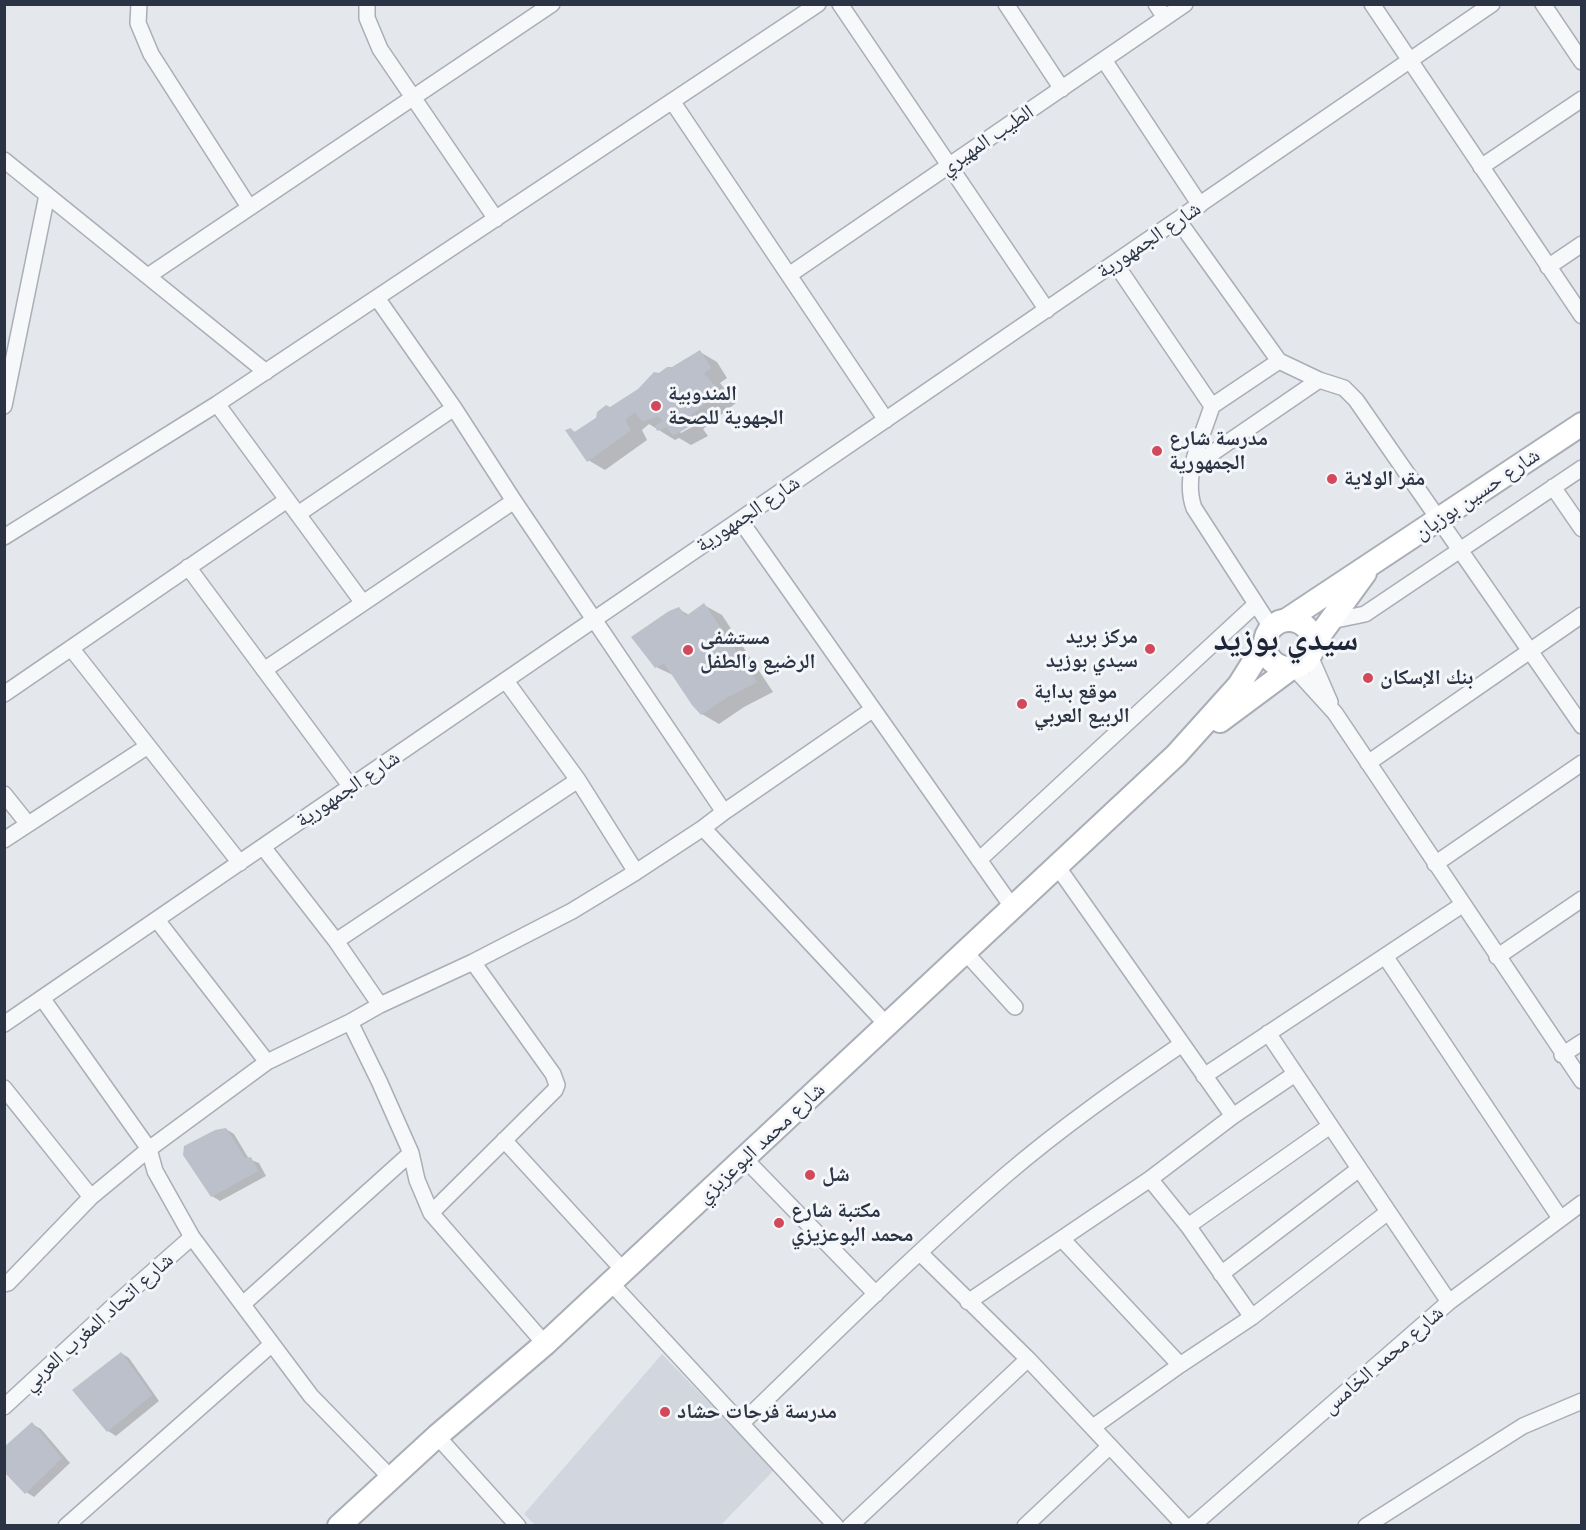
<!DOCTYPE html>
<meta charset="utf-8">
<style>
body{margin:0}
#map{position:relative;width:1586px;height:1530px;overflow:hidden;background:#e4e7ec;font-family:Raleway,sans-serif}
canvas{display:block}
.frame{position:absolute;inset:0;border:6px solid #2b3445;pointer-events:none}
</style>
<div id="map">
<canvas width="1586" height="1530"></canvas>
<div class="frame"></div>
</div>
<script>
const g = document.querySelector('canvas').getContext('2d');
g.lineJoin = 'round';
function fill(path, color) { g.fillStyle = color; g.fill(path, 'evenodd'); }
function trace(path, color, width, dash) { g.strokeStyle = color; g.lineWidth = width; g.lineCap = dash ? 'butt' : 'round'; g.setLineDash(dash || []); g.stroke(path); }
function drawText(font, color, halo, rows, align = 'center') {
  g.font = font + ' Raleway,"Noto Naskh Arabic",sans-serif'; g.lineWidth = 6; g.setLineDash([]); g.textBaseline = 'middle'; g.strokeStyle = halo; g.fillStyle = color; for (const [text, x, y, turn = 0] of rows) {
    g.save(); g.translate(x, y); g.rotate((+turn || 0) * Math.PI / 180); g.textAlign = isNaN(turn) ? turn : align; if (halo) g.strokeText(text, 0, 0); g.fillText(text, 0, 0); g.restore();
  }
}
fill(new Path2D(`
 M 662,1354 L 774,1470 L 721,1525 L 535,1525 L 524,1514 Z`), '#d2d6de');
fill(new Path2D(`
 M 700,352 L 717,362 L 727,378 L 720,383 L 736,403 L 703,429 L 708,436 L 691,445 L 679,438 L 675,440 L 649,424 L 642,430 L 647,440 L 605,470 L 588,460 L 571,429 L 575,432 L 660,375 ZM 697,420 L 699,423 L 681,433 L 679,431 Z
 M 704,605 L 722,615 L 773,692 L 744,707 L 719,724 L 702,714 L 675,676 L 656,667 L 679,609 L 689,615 Z
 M 226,1129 L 234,1134 L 249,1159 L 259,1163 L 266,1176 L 220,1201 L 212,1196 Z
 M 121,1353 L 129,1358 L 159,1401 L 116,1436 L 108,1431 Z
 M 32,1424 L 41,1429 L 70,1463 L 34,1497 L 26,1492 Z`), '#0003');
fill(new Path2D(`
 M 700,350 L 711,368 L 704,373 L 720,392 L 686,419 L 692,425 L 673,436 L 667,427 L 657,431 L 655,426 L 663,421 L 658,416 L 642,422 L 635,412 L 625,420 L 631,430 L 587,462 L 565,430 L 571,428 L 573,433 L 596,418 L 597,412 L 606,405 L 610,407 L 638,389 L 654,372 L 659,373 L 667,367 L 672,367 Z
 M 704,603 L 757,682 L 726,698 L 701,715 L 692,705 L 664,663 L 655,668 L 631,637 L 669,611 L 679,607 L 686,616 Z
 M 226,1128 L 245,1158 L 251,1157 L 258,1171 L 211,1197 L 183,1155 L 184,1146 L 215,1130 Z
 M 121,1352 L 152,1395 L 107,1432 L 72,1390 Z
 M 32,1422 L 62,1458 L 25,1494 L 4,1472 L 4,1447 Z`), '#bbc0ca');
const minor = new Path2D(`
 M 139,4 L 138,23 L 151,54 L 249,207
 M 367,4 L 367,18 L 380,49 L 496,219
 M 840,4 L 1047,310
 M 1006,4 L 1062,89
 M 1156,4 L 1165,18
 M 1372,4 L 1582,316
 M 1543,4 L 1582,62
 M 1104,60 L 1200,205
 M 672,101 L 886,420
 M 4,160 L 266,372
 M 1481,167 L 1582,99
 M 1178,220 L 1279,361 L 1319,380 L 1344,388 L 1356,400 L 1582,726
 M 1115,263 L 1212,406 C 1202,438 1182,475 1194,508 L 1271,627
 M 1548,267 L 1582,244
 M 789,275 L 1185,4
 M 148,276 L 552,4
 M 377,298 L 454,408 L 514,501 L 724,812
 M 217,404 L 363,603
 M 4,406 L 47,195
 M 1212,406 L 1279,361
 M 1192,467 L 1319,380
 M 1553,487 L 1582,529
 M 298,514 L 454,408
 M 740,520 L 1013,908
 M 4,537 L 217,404 L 818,4
 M 188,567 L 351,787
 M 1331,621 L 1365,614 L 1582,468
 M 71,648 L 240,863
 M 1310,656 L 1330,702
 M 1294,668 L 1335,713 L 1582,1081
 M 264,670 L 514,501
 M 506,681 L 578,780 L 636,872
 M 4,694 L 287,500
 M 1368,763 L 1582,615
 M 4,794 L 28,824
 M 703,828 L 887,1025
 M 4,840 L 148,746
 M 263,847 L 336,941 L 380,1005
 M 979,860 L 1256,604
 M 1435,864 L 1582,763
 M 1057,866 L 1233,1116
 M 157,920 L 267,1062
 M 336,941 L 578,780
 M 965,952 L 1015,1007
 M 1385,956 L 1560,1218
 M 1497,957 L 1582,899
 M 42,998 L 149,1149 L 155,1171 L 192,1237 L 311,1396 L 391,1478
 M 350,1022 L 379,1081 L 411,1153 L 417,1180 L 431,1213 L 545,1344
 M 4,1024 L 1492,4
 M 1268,1033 L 1449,1302
 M 1562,1055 L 1582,1042
 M 1204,1076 L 1462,905
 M 4,1088 L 91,1197
 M 504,1140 L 624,1271
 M 744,1158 L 876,1294
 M 1150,1179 L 1188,1226 L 1252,1317
 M 431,1213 L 555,1090 L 557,1085 L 553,1074 L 473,962
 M 1188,1226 L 1330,1126
 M 1062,1239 L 1180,1365
 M 920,1253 L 1028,1359 L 1185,1526
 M 1221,1274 L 1359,1169
 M 611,1283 L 836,1526
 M 4,1284 L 8,1283 L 91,1197 L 149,1149 L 267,1062 L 350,1022 L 380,1005 L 473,962 L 572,911 L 636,872 L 703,828 L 724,812 L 872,710
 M 968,1302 L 1150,1179 L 1233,1116 L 1295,1074
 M 243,1304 L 411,1153
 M 4,1407 L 109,1310 L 192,1237
 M 742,1423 C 829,1339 915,1253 1007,1174 C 1062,1127 1122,1085 1182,1044
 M 1093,1427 L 1180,1365 L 1252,1317 L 1388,1212
 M 437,1436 L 518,1526
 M 66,1526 L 272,1344
 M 850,1526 L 1028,1359
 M 1025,1526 L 1110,1446
 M 1192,1526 L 1449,1302 L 1582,1203
 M 1366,1526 L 1523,1426 L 1582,1401`);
const secondary = new Path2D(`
 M 1288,619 L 1582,424
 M1265 644a24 24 0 1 1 48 0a24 24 0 1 1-48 0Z
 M 1314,643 L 1365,573
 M 1220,721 L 1290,669
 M 339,1526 L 437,1436 L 545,1344 L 1176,755 L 1239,685 L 1264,645`);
trace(minor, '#a9aeb7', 18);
trace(secondary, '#a9aeb7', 26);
trace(minor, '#f7f8fa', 15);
trace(secondary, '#fff', 22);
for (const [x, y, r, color] of [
 [656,406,6,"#d1495b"],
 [1157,451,6,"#d1495b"],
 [1332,479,6,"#d1495b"],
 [1150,649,6,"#d1495b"],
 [688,650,6,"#d1495b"],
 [1368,678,6,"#d1495b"],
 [1022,704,6,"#d1495b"],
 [810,1175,6,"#d1495b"],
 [779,1223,6,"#d1495b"],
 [665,1412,6,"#d1495b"]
]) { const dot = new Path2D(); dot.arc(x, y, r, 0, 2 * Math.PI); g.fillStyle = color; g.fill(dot); trace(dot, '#f4f6f9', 2); }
drawText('21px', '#2b3445', '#f4f6f9', [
 ["الطيب المهيري",987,140,-34],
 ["شارع الجمهورية",1149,240,-34],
 ["شارع حسين بوزيان",1477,494,-34],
 ["شارع الجمهورية",748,514,-34],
 ["شارع الجمهورية",348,789,-34],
 ["شارع محمد البوعزيزي",761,1143,-43],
 ["شارع اتحاد المغرب العربي",98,1322,-42],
 ["شارع محمد الخامس",1383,1360,-41]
]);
drawText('bold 21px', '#2b3445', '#f4f6f9', [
 ["المندوبية",668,394],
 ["الجهوية للصحة",668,418],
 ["مدرسة شارع",1169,439],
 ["الجمهورية",1169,463],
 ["مقر الولاية",1344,479],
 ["مركز بريد",1138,637,"right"],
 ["سيدي بوزيد",1138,661,"right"],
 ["مستشفى",700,638],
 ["الرضيع والطفل",700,662],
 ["بنك الإسكان",1380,678],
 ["موقع بداية",1034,692],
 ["الربيع العربي",1034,716],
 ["شل",822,1175],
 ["مكتبة شارع",791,1211],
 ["محمد البوعزيزي",791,1235],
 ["مدرسة فرحات حشاد",677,1412]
], 'left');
drawText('bold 33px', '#1d2536', '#f4f6f9', [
 ["سيدي بوزيد",1286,640]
]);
</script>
